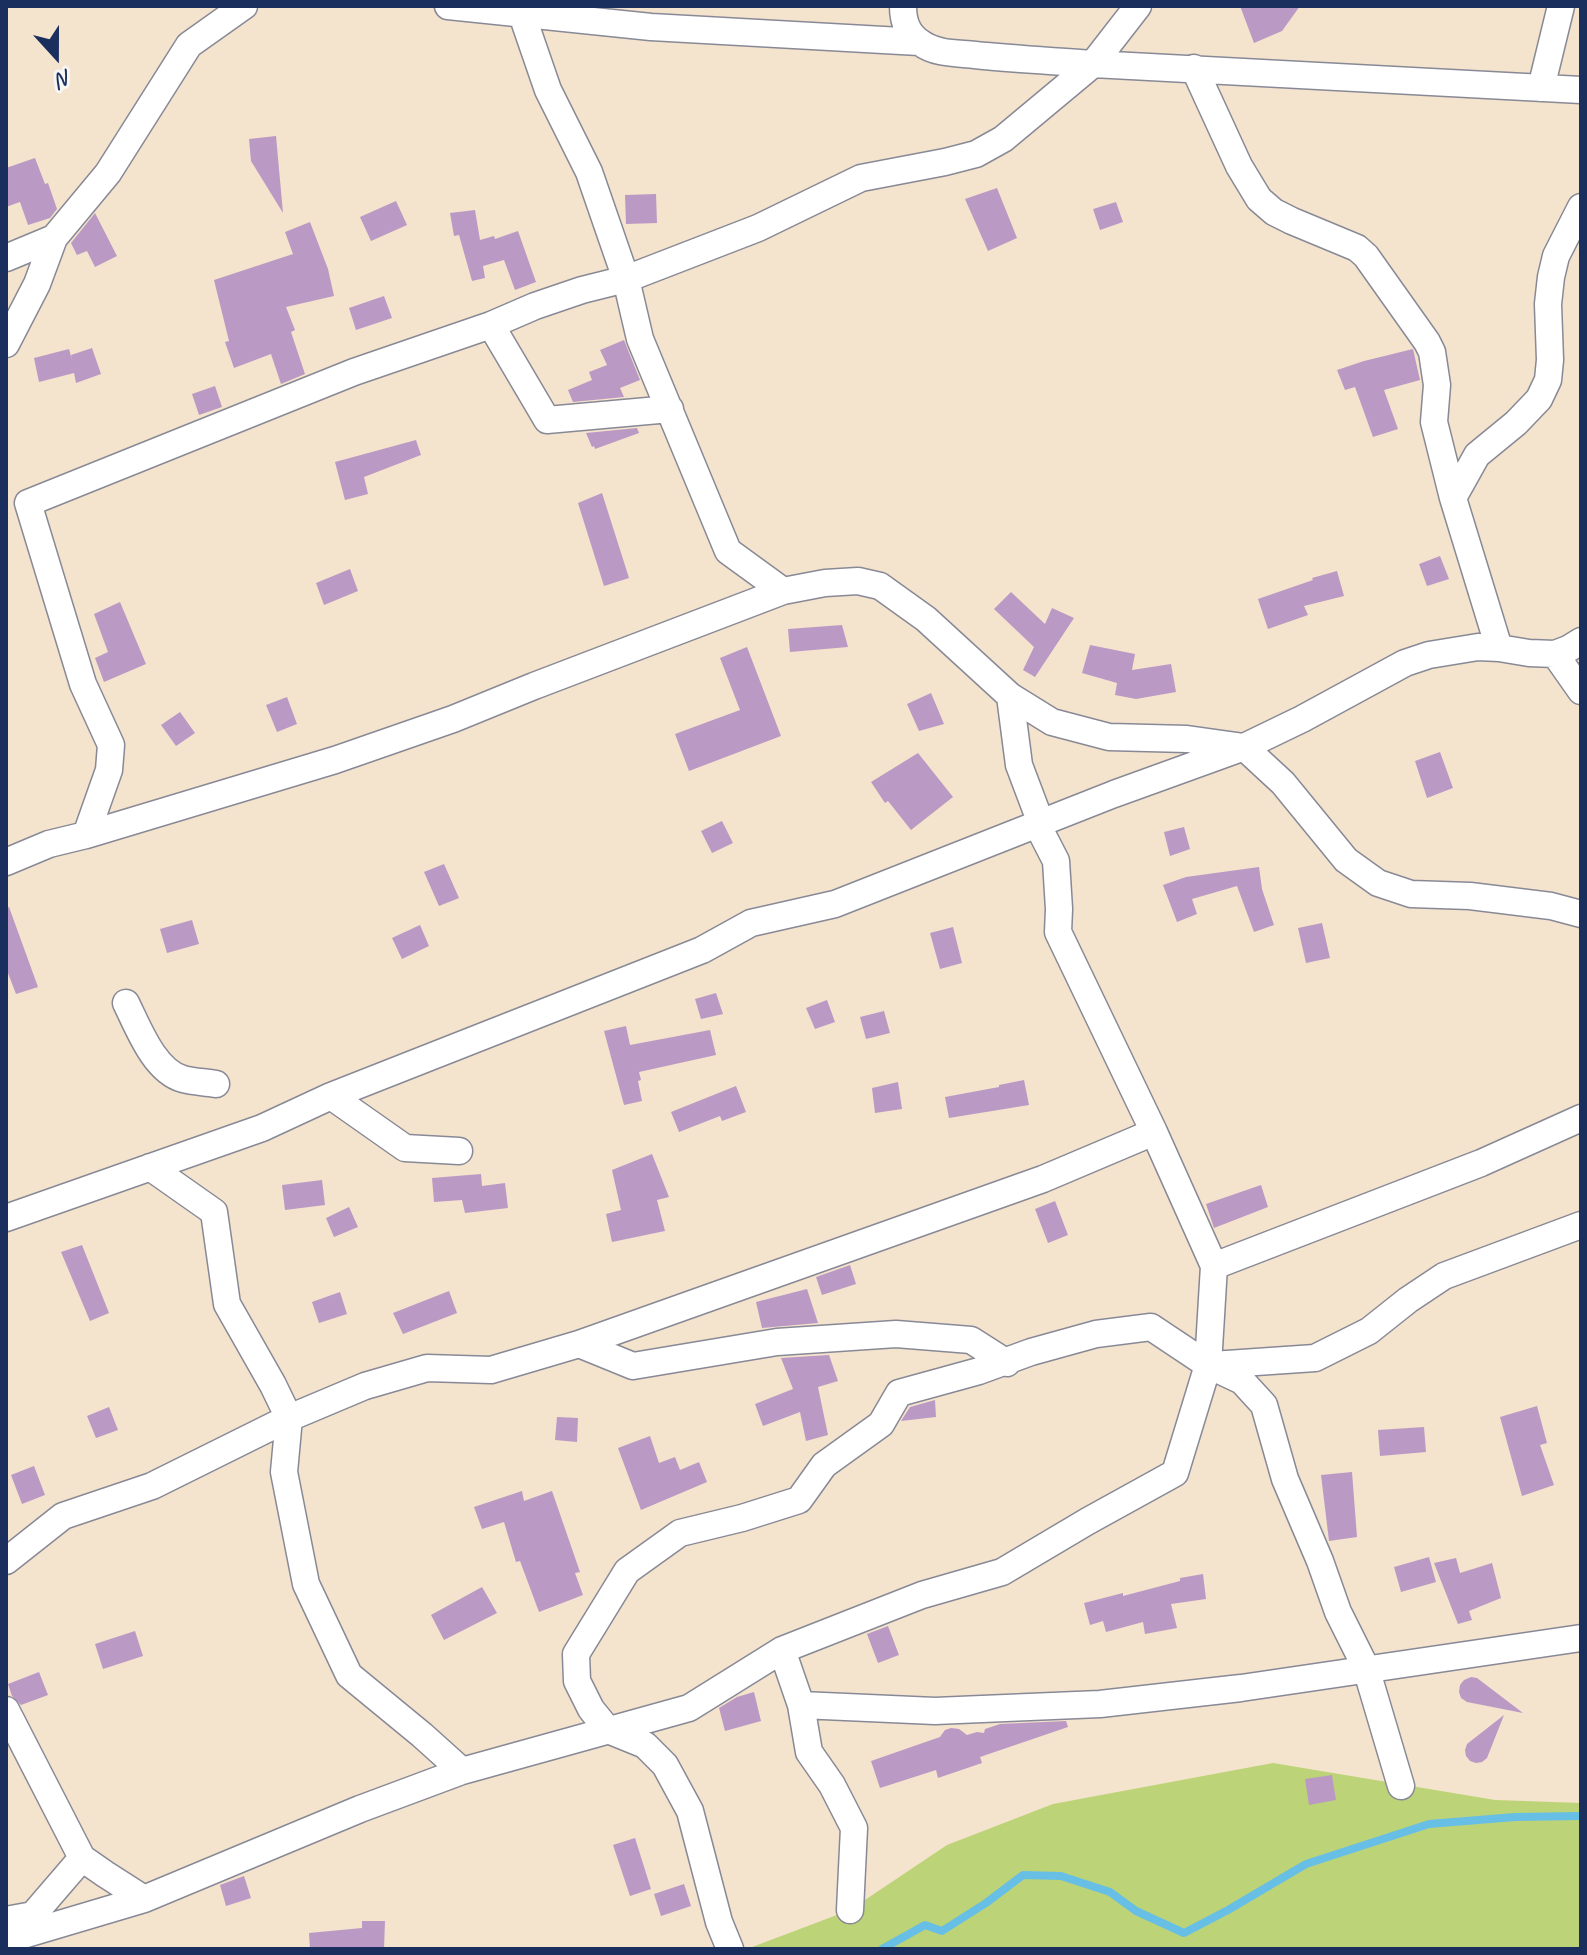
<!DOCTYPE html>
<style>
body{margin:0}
#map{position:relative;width:1587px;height:1955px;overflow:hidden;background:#f4e3cd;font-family:Caveat,sans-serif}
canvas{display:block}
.frame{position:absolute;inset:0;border:8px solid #1b2f5e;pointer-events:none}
.north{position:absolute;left:16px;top:16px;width:80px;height:80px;-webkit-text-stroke:6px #f6f6f2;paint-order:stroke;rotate:159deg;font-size:22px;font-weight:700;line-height:32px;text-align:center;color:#1b2f5e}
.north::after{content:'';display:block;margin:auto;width:28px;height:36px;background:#1b2f5e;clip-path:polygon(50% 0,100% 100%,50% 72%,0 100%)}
</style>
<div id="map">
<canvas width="1587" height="1955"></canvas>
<div class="frame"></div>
<div class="north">N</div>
</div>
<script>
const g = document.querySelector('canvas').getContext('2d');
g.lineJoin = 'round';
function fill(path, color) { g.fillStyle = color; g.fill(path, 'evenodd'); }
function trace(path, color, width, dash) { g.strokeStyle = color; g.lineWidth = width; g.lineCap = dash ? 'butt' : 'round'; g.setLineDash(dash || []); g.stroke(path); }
fill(new Path2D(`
 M 1273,1763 L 1495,1800 L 1581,1803 L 1581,1949 L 747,1949 L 850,1910 L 947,1845 L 1053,1804 Z`), '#bdd377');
trace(new Path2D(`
 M 882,1949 L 925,1925 L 942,1931 L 986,1903 L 1023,1875 L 1061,1876 L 1110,1892 L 1136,1911 L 1184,1933 L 1228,1910 L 1306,1864 L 1429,1824 L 1515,1817 L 1581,1816`), '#68bfe5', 8);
fill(new Path2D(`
 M 1240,6 L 1300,6 L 1282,31 L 1254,43 Z
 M 276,136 L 283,213 L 251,161 L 249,139 Z
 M 35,158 L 45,184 L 48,183 L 57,209 L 50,218 L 28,225 L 20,202 L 6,207 L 6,168 Z
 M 997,188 L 1017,238 L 988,251 L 965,199 Z
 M 656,194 L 657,223 L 626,224 L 625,195 Z
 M 396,201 L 407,225 L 371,241 L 360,217 Z
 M 1116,202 L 1123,222 L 1100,230 L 1093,209 Z
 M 475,210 L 480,240 L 494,236 L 495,239 L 518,231 L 536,282 L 515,290 L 504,260 L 483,266 L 485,278 L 472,281 L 459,235 L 454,236 L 450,213 Z
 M 95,213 L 117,256 L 95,267 L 87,251 L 77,255 L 71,243 Z
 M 310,222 L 328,269 L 334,296 L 286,307 L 295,330 L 291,332 L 305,374 L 281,384 L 271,354 L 234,368 L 225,342 L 229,341 L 214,280 L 293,254 L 285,232 Z
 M 384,296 L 392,318 L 356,330 L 349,308 Z
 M 624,340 L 640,380 L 620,388 L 624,397 L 573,402 L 568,390 L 592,380 L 589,372 L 607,365 L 600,350 Z
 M 92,348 L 101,374 L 76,383 L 74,373 L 39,382 L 34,358 L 69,349 L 72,360 L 71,355 Z
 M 1413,349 L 1420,380 L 1384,390 L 1398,429 L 1373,437 L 1355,387 L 1345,390 L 1337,370 L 1364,361 Z
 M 215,386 L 222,407 L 199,415 L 192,394 Z
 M 637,428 L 639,433 L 595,449 L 594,446 L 592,447 L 586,433 Z
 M 416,440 L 421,455 L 364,477 L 368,494 L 345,500 L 335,462 Z
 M 602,493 L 629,578 L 604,586 L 578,503 Z
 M 1440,556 L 1449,579 L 1427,586 L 1419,564 Z
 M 350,569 L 358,591 L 324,605 L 316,583 Z
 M 1337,571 L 1344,596 L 1304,606 L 1308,615 L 1268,629 L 1258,599 L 1313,580 L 1312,578 Z
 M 1011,592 L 1045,624 L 1052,608 L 1074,618 L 1035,677 L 1023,670 L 1034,647 L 994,609 Z
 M 120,602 L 146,664 L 104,682 L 95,658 L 108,652 L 94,614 Z
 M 842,625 L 848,647 L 790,652 L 788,629 Z
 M 1090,645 L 1135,654 L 1132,670 L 1171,664 L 1176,692 L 1136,699 L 1115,695 L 1117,683 L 1082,673 Z
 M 747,647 L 781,736 L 689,771 L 675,734 L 740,710 L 720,658 Z
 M 931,693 L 944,724 L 919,731 L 907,704 Z
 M 287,697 L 297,724 L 277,732 L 266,705 Z
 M 180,712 L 195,733 L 176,746 L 161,725 Z
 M 1440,752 L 1453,788 L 1427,798 L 1415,761 Z
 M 918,753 L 953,797 L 911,830 L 888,801 L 885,803 L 871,782 Z
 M 722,821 L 733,843 L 712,853 L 701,831 Z
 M 1184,827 L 1190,849 L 1170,856 L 1164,832 Z
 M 444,864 L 459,898 L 439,906 L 424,872 Z
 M 1259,867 L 1262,889 L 1274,925 L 1254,932 L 1237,886 L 1192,899 L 1197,914 L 1177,922 L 1163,885 L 1186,877 Z
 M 9,907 L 38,987 L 16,994 L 6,968 L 6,908 Z
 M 192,920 L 199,944 L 167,953 L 160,929 Z
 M 1322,923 L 1330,958 L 1306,963 L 1298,928 Z
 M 420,925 L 429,946 L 402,959 L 392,938 Z
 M 953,927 L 962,963 L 940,969 L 930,933 Z
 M 716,993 L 723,1014 L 701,1019 L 695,999 Z
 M 827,1000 L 835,1022 L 815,1029 L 806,1008 Z
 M 884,1011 L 890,1033 L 866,1039 L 860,1017 Z
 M 626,1026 L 630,1045 L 710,1030 L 716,1055 L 639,1072 L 641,1080 L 638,1081 L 642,1101 L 624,1105 L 604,1031 Z
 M 1024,1080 L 1029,1105 L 949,1118 L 945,1097 L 999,1087 L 999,1085 Z
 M 898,1082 L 902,1109 L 875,1113 L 872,1088 Z
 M 736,1086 L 746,1112 L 722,1121 L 720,1116 L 679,1132 L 671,1112 Z
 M 652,1154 L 669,1197 L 657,1200 L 665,1231 L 612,1242 L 606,1214 L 621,1210 L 612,1170 Z
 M 481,1174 L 482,1186 L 505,1183 L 508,1208 L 465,1213 L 462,1200 L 434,1202 L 432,1178 Z
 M 322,1180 L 325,1205 L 285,1210 L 282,1185 Z
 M 1261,1185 L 1268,1207 L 1214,1228 L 1206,1204 Z
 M 1055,1201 L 1068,1235 L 1048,1243 L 1035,1209 Z
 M 349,1207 L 358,1227 L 334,1237 L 326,1218 Z
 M 82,1245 L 109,1313 L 90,1321 L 61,1252 Z
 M 850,1265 L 856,1284 L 822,1295 L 816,1277 Z
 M 807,1289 L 818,1323 L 762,1328 L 756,1302 Z
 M 449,1291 L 457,1313 L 403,1334 L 393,1313 Z
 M 340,1292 L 347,1314 L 319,1323 L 312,1302 Z
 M 829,1355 L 838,1381 L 818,1387 L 828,1435 L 806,1441 L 800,1412 L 763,1426 L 755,1404 L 793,1389 L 781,1358 Z
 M 935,1400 L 936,1417 L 901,1421 L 910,1407 Z
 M 1537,1406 L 1547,1443 L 1540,1445 L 1554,1485 L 1522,1496 L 1500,1417 Z
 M 109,1407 L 118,1430 L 96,1438 L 87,1416 Z
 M 557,1417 L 578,1418 L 577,1442 L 555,1440 Z
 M 1424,1427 L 1426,1452 L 1380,1456 L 1378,1430 Z
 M 650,1436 L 659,1463 L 675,1457 L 680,1470 L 699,1462 L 707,1482 L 641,1510 L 618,1448 Z
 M 34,1466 L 45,1495 L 22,1504 L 11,1475 Z
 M 1352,1472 L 1357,1537 L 1329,1541 L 1321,1475 Z
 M 522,1491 L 524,1501 L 552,1491 L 580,1572 L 575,1573 L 583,1595 L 539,1612 L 520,1561 L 516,1562 L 504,1522 L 482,1529 L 474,1507 Z
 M 1429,1557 L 1436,1582 L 1401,1592 L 1394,1567 Z
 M 1456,1558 L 1460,1573 L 1492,1563 L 1501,1598 L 1469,1611 L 1472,1620 L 1458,1624 L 1434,1563 Z
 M 1203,1574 L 1206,1599 L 1171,1604 L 1177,1628 L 1145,1634 L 1143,1622 L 1106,1632 L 1103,1621 L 1090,1625 L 1084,1603 L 1123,1593 L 1123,1596 L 1180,1581 L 1180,1578 Z
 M 482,1587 L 497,1613 L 444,1640 L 431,1615 Z
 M 888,1626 L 899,1655 L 878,1663 L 867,1634 Z
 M 135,1631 L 143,1656 L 103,1669 L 95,1644 Z
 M 39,1672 L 48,1695 L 21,1705 L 12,1696 L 8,1684 Z
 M 1471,1677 L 1477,1678 L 1523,1713 L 1467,1702 L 1461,1698 L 1459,1692 L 1460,1685 L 1464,1680 Z
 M 754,1692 L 761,1721 L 725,1731 L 719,1708 L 737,1697 Z
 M 1504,1715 L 1487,1758 L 1482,1762 L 1476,1763 L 1470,1761 L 1466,1756 L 1465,1750 L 1467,1744 Z
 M 1066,1721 L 1068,1727 L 980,1757 L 982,1763 L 938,1778 L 936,1770 L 880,1788 L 871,1761 L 940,1737 L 945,1730 L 951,1728 L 959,1729 L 967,1735 L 977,1732 L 984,1733 L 985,1729 L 1000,1724 Z
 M 1332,1775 L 1336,1800 L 1309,1805 L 1305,1779 Z
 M 635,1838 L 651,1889 L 630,1896 L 613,1845 Z
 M 244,1876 L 251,1898 L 226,1906 L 220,1885 Z
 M 684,1884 L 691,1906 L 661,1916 L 654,1894 Z
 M 362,1921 L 385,1921 L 384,1949 L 310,1949 L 309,1933 L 362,1928 Z`), '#bb99c5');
const minor = new Path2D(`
 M 448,6 L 651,27 L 919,42
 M 519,6 L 548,90 L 589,172 L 626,279 L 640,339 L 728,551 L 783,591
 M 903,6 C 903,21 907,34 921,43 C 936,54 957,53 975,55 C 1014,59 1054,61 1093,64 L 1581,90
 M 1194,68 L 1239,166 L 1259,199 L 1274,212 L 1292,221 L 1357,248 L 1366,256 L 1427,342 L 1432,352 L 1437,385 L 1434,422 L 1453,498 L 1499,648
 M 1541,88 L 1561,6
 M 6,258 L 54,238
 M 491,325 L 547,420 L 670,409
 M 6,344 L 37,284 L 54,238 L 108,173 L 189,45 L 244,6
 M 1453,498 L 1477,455 L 1516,423 L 1539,399 L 1548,380 L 1550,360 L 1548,304 L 1551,277 L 1556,256 L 1581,207
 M 1555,654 L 1581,691
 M 86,835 L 335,760 L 453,719 L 534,686 L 783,591 L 825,583 L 858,581 L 880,586 L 926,619 L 1010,696 L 1052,722 L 1109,737 L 1187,739 L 1244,747 L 1283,783 L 1346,860 L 1378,883 L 1411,894 L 1470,896 L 1551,906 L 1581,914
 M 6,862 L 49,844 L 86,835 L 109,770 L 111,745 L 83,684 L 28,503 L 354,372 L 491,325 L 535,306 L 582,290 L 626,279 L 758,228 L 861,178 L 945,162 L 976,154 L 1003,139 L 1093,64 L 1138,6
 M 126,1003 C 138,1027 154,1071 183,1079 C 194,1082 205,1082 216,1084
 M 331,1096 L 405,1148 L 459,1151
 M 150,1167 L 214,1212 L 227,1304 L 273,1385 L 289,1418 L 284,1472 L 306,1584 L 349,1675 L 422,1735 L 462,1771
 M 6,1218 L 262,1128 L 331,1096 L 702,950 L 751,923 L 835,904 L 1114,794 L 1244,747 L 1302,719 L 1405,663 L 1429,655 L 1478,647 L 1499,648 L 1529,653 L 1555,654 L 1568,649 L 1581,641
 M 1214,1266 L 1481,1163 L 1581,1118
 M 579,1344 L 1043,1179 L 1154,1132
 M 1212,1365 L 1315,1358 L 1369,1331 L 1408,1300 L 1444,1276 L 1581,1225
 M 6,1561 L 63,1516 L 152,1486 L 289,1418 L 365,1386 L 427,1368 L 491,1370 L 579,1344 L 633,1366 L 777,1342 L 896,1334 L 971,1340 L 1007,1363
 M 782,1650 L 801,1705 L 935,1711 L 1100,1704 L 1241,1688 L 1581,1638
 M 801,1705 L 809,1752 L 832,1785 L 854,1828 L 850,1910
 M 6,1710 L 82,1858 L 105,1874 L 144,1899
 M 6,1920 L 33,1915 L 82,1858
 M 6,1940 L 144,1899 L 360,1809 L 462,1771 L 689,1708 L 782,1650 L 922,1595 L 1002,1572 L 1088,1521 L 1175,1473 L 1208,1365 L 1214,1266 L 1154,1132 L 1058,932 L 1059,909 L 1056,861 L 1037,824 L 1039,818 L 1019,765 L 1010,696
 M 730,1949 L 719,1922 L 690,1811 L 665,1765 L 645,1745 L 608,1730 L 591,1709 L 577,1681 L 576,1654 L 627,1571 L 680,1533 L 742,1518 L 799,1500 L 824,1465 L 881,1424 L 899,1393 L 979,1371 L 1031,1352 L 1096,1334 L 1151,1327 L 1208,1365 L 1242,1381 L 1264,1405 L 1285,1479 L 1320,1561 L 1338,1612 L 1366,1668 L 1401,1786`);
trace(minor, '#888996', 29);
trace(minor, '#fff', 26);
</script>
